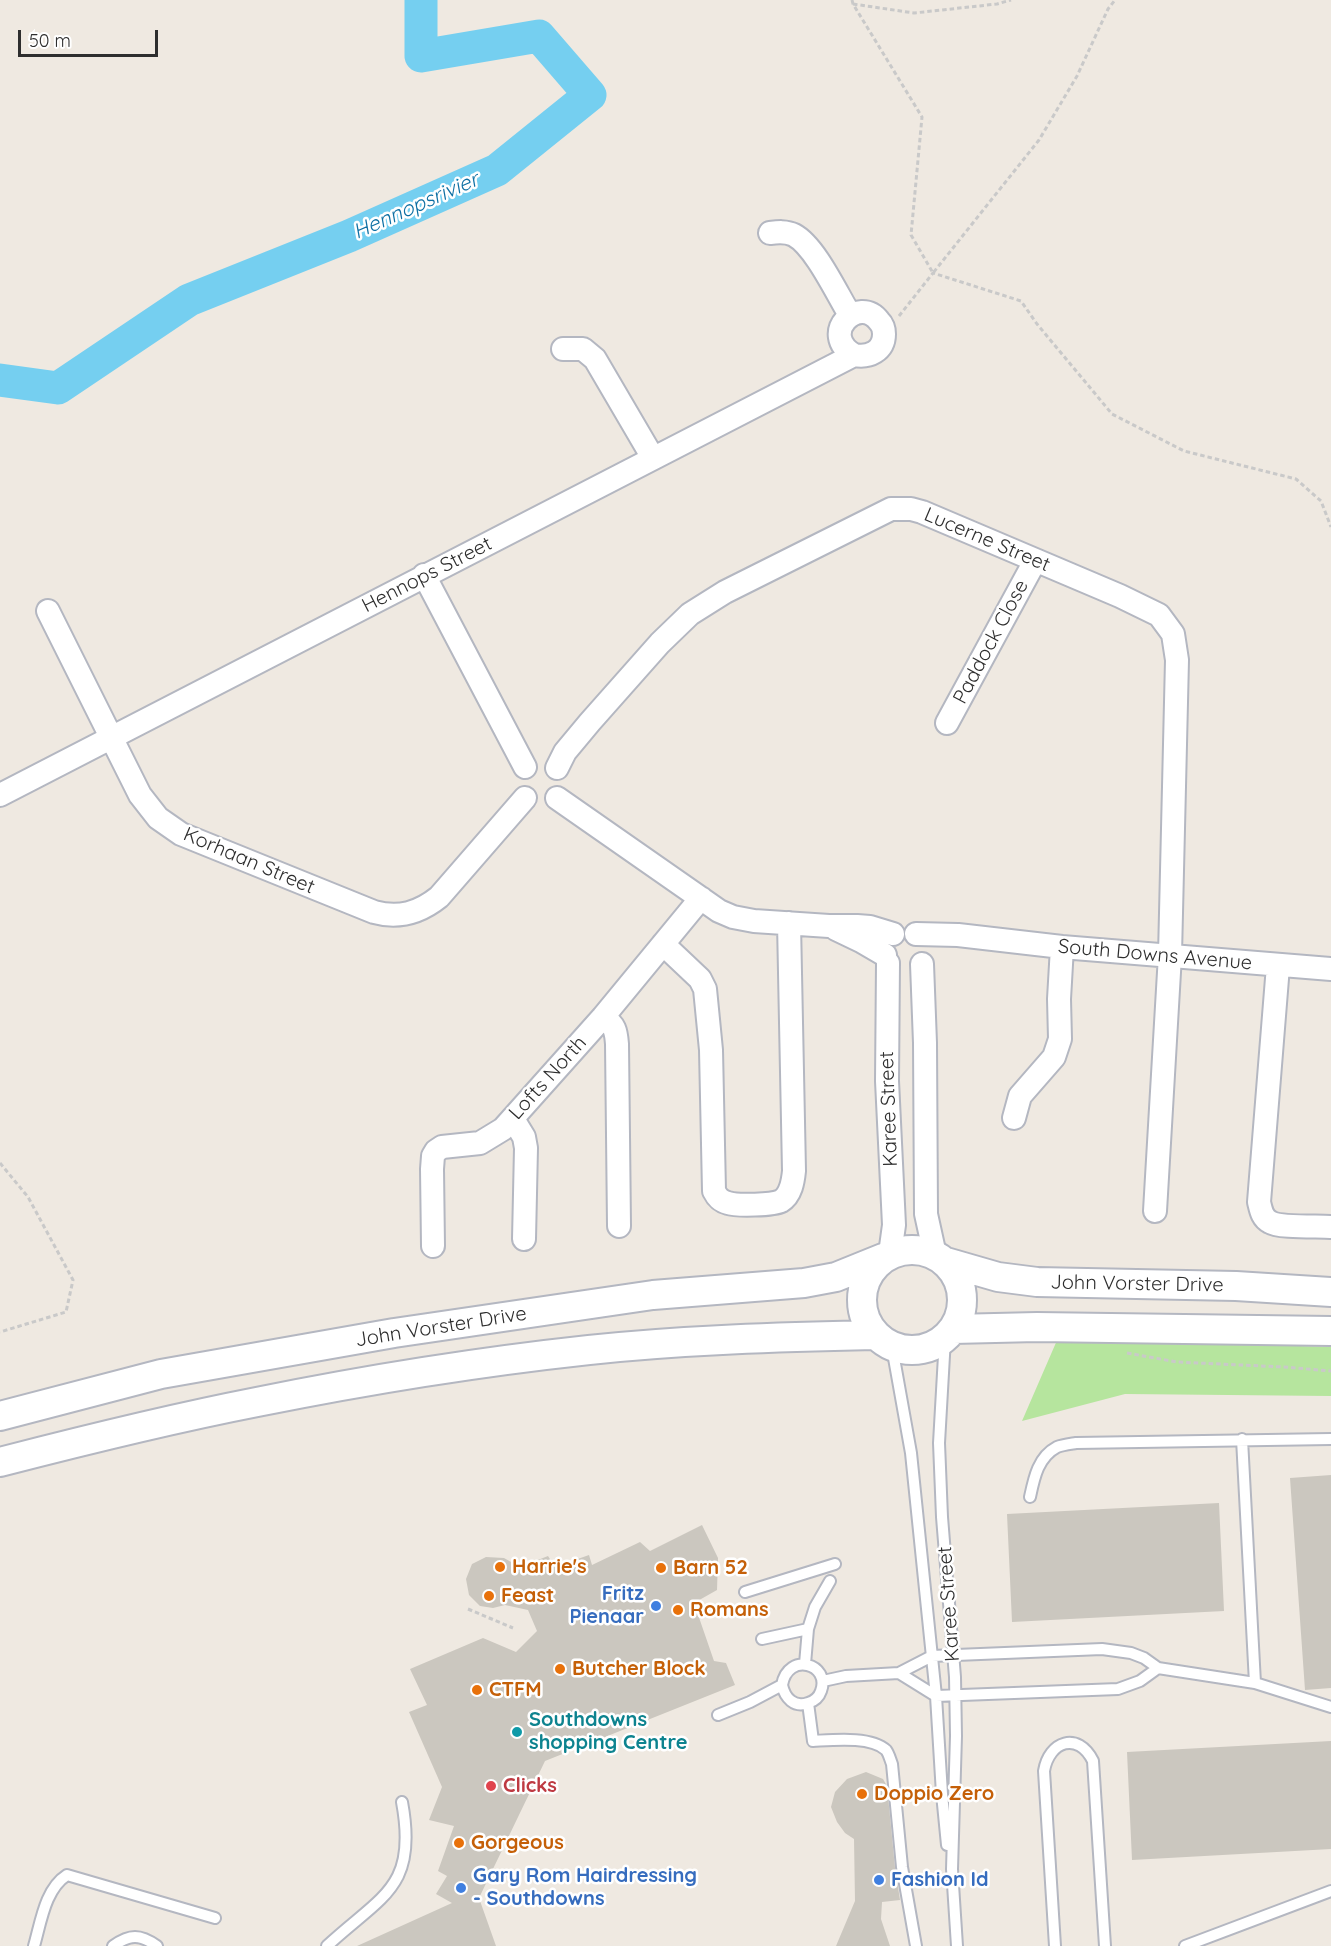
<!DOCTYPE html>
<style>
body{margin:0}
#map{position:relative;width:1331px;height:1946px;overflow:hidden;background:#efe9e1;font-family:Quicksand,sans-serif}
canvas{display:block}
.scale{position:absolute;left:18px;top:30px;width:140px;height:27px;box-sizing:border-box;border:3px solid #2e2e2e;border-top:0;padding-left:8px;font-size:18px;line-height:21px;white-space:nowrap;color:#2e2e2e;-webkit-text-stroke:4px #fff;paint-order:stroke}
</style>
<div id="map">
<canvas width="1331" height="1946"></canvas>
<div class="scale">50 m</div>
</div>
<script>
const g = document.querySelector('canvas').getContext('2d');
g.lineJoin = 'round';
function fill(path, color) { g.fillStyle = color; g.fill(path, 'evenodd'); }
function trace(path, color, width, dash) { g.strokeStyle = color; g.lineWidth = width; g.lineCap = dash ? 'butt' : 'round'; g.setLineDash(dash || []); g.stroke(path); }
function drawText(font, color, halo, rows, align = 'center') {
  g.font = font + ' Quicksand,sans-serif'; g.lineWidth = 5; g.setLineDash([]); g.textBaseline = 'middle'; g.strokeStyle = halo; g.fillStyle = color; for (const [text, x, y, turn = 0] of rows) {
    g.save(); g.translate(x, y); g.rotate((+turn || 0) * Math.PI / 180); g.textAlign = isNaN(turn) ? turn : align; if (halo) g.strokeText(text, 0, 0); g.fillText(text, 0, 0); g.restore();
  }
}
fill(new Path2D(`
 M 1058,1338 L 1331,1347 L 1331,1396 L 1125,1394 L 1022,1421 Z`), '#b6e59e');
trace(new Path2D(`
 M 0,380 L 58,388 L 189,300 L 349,236 L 497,170 L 590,95 L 539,36 L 421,56 L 421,0`), '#75cff0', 33);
fill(new Path2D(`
 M 1331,1475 L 1331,1688 L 1305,1690 L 1290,1478 Z
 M 1219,1503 L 1224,1611 L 1012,1622 L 1007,1514 Z
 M 702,1525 L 718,1558 L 717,1590 L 694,1603 L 714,1661 L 726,1663 L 735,1685 L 545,1761 L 479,1898 L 496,1946 L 357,1946 L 452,1903 L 436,1894 L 447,1876 L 438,1871 L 454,1826 L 429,1820 L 442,1787 L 409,1712 L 427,1705 L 410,1669 L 483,1638 L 516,1652 L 537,1631 L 528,1610 L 505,1605 L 493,1608 L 480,1606 L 469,1595 L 466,1579 L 472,1564 L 486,1557 L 504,1558 L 520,1567 L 548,1556 L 555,1567 L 589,1555 L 592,1565 L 640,1542 L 650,1551 Z
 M 1331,1741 L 1331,1849 L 1132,1860 L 1127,1752 Z
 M 866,1772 L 883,1779 L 887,1786 L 895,1868 L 900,1900 L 882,1902 L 881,1919 L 890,1946 L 836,1946 L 855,1901 L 854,1839 L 845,1833 L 837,1822 L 831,1807 L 835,1792 L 847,1779 Z`), '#cbc7bf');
const service = new Path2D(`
 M 945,1338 L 939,1443 L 942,1517 L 955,1677 L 956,1736 L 952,1869 L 957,1946
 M 892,1347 L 911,1453 L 936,1696 L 942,1794 L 947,1845
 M 1242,1439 L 1255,1683
 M 1030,1497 C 1034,1478 1038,1457 1057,1447 C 1062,1445 1070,1444 1076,1443 L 1331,1439
 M 745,1592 L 835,1564
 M 762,1639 L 808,1629
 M 805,1664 L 808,1629 L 815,1607 L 830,1581
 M 899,1673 L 936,1696 L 1118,1689 L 1140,1681 L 1158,1668
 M 823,1681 L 846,1676 L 899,1673 L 932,1656 L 1102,1649 L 1131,1653 L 1144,1658 L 1158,1668 L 1255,1683 L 1331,1707
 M 808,1703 L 813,1741 C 833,1740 871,1736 886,1750 C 889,1754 890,1759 892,1764 L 902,1867 L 916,1946
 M 718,1715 L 750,1702 L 782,1685 C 788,1651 831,1664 821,1691 C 819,1697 815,1701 808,1703 C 794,1708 785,1698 782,1685
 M 34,1946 C 41,1922 45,1889 67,1875 L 215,1918
 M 113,1946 C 130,1934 140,1934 157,1946
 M 327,1946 C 382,1895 418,1888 402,1802
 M 1055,1946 L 1044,1771 C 1049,1741 1078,1731 1093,1761 L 1105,1946
 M 1185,1946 L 1331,1891`);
const minor = new Path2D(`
 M 770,233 C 778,232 786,231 794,235 C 815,246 837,294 850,315
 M 563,349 L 583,349 L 595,359 L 653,458
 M 424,575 L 525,767
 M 48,611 L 140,795 L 158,818 L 181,834 L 374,912 C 399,919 419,913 439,897 L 525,798
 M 947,723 L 1035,561
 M 557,768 L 565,752 L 590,722 L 660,643 L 690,614 L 725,592 L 891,509 L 911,509 L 922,512 L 1120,596 L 1159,615 L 1173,634 L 1177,660 L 1170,955 L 1155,1211
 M 0,795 L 854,355 C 869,358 884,351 884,334 C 884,329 882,324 879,321 C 859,294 818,334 854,355
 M 557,798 L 719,911 L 733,917 L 754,921 L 829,926 L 857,926 L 870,927 L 893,934
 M 836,929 L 861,941 L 885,955
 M 916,934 L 958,935 L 1062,947 L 1331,969
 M 663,944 L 700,979 L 705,989 L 711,1050 L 714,1191 C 717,1197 720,1201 728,1203 C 737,1206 773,1205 781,1201 C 791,1195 793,1181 794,1171 L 789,923
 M 888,963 L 887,1081 L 894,1225 L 890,1254
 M 922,964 L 925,1043 L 926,1214 L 935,1255
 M 1278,966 L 1259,1202 C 1261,1210 1262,1218 1270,1222 C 1279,1228 1318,1226 1331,1227
 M 603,1017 C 615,1025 616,1031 617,1044 L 619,1226
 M 1014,1118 L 1020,1096 L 1054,1057 L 1060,1039 L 1059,999 L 1062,947
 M 513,1119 L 524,1137 L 526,1148 L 524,1239
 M 433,1246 L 432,1169 L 433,1156 L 436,1151 L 442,1147 L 480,1143 L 503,1129 L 603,1017 L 701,898`);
const tertiary = new Path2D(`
 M862 1300a50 50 0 1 1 100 0a50 50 0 1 1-100 0Z
 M 946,1262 L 998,1277 L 1037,1282 L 1236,1286 L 1331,1292
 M 953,1329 L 1037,1327 L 1331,1331
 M 0,1416 L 161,1374 L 394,1333 L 653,1295 L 804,1283 L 836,1277 L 883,1258
 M 0,1462 C 85,1440 170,1419 257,1402 C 366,1380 478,1362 589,1350 C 684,1340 779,1337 875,1335`);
trace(service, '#b4b7c1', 14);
trace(minor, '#b4b7c1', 26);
trace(tertiary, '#b4b7c1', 32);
trace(new Path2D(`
 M 852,0 L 853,4 L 922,117 L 911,235 L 933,273 L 1039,140 L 1077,76 L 1108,9 L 1115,0
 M 853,4 L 914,13 L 997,4 L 1011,0
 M 899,316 L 933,273 L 1021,301 L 1037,324 L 1112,414 L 1184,451 L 1296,479 L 1321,501 L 1331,527
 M 0,1163 L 28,1197 L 73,1280 L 66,1312 L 0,1332
 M 1127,1353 L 1177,1362 L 1284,1367 L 1331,1371
 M 468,1609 L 513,1628`), '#c9c9c9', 3, [4.5, 3]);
trace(service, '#fff', 10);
trace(minor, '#fff', 22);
trace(tertiary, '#fff', 28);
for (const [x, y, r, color] of [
 [500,1567,6,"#e8710a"],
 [661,1568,6,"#e8710a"],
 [489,1596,6,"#e8710a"],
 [656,1606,6,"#3f7fe0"],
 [678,1610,6,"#e8710a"],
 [560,1669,6,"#e8710a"],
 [477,1690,6,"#e8710a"],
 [517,1732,6,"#0f9aa8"],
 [491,1786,6,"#e0444e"],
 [862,1794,6,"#e8710a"],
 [459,1843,6,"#e8710a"],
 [879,1880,6,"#3f7fe0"],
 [461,1888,6,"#3f7fe0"]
]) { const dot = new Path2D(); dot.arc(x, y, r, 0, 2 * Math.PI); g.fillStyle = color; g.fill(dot); trace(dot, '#fff', 2); }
drawText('20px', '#2e2e2e', '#fff', [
 ["Lucerne Street",987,540,23],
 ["Hennops Street",427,575,-27],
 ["Paddock Close",991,642,-62],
 ["Korhaan Street",249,861,23],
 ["South Downs Avenue",1155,955,5],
 ["Lofts North",548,1078,-48],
 ["Karee Street",889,1109,-92],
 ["John Vorster Drive",1137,1284,1],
 ["John Vorster Drive",441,1327,-9],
 ["Karee Street",949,1604,-94]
]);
drawText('bold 20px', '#c56008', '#fff', [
 ["Harrie's",512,1567],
 ["Barn 52",673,1568],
 ["Feast",501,1596],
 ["Romans",690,1610],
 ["Butcher Block",572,1669],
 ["CTFM",489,1690],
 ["Doppio Zero",874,1794],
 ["Gorgeous",471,1843]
], 'left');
drawText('bold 20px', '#366cbe', '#fff', [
 ["Fritz",644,1594,"right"],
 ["Pienaar",644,1617,"right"],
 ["Gary Rom Hairdressing",473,1876],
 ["- Southdowns",473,1899],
 ["Fashion Id",891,1880]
], 'left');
drawText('bold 20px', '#0d838f', '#fff', [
 ["Southdowns",529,1720],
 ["shopping Centre",529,1743]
], 'left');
drawText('bold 20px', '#be3a42', '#fff', [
 ["Clicks",503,1786]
], 'left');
drawText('italic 21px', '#0d6fa3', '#fff', [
 ["Hennopsrivier",416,206,-24]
]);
</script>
